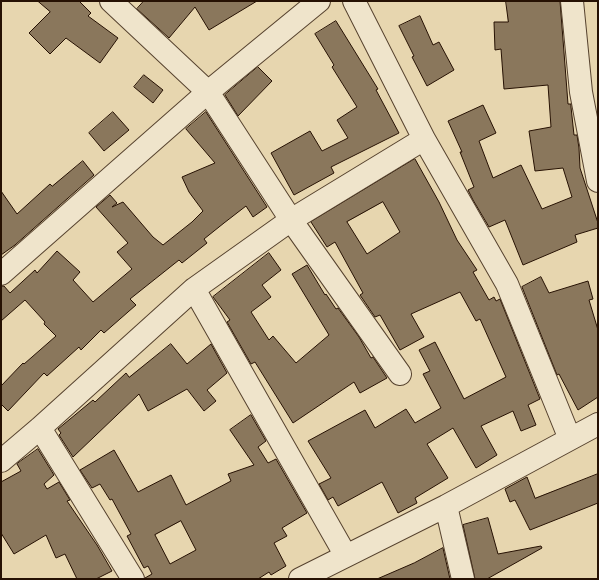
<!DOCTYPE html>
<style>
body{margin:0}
#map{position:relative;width:599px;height:580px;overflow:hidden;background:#e7d6af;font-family:Cardo,serif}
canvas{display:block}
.frame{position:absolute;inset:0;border:2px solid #261103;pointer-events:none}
</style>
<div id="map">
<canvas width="599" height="580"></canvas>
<div class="frame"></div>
</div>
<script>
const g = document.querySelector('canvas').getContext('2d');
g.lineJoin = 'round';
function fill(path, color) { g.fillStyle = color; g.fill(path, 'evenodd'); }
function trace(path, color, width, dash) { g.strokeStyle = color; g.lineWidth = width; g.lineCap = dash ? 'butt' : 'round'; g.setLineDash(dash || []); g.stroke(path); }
const building = new Path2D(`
 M 38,1 L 79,1 L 91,13 L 88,16 L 118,38 L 100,63 L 66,38 L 50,54 L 29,33 L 50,12 Z
 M 144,1 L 257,1 L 209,30 L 195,7 L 169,38 L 137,9 Z
 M 506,1 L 560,1 L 568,104 L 571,104 L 571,107 L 574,135 L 577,135 L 579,148 L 580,168 L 598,223 L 598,228 L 575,235 L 577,242 L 523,265 L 505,220 L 489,227 L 473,200 L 468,190 L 474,187 L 460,152 L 462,152 L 448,121 L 483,105 L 496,133 L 479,141 L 493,178 L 521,165 L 542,209 L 572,197 L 563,168 L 535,171 L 529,131 L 551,127 L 548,85 L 504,89 L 501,49 L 495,50 L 494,22 L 508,22 Z
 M 420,16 L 433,45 L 439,42 L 454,70 L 427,86 L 412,57 L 414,56 L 399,26 Z
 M 336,21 L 378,89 L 376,90 L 399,133 L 331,167 L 334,173 L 294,195 L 271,153 L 310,131 L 322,151 L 348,138 L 337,120 L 357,107 L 332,67 L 334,65 L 315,34 Z
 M 258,67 L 272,81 L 238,116 L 225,95 Z
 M 144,75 L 163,90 L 153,103 L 134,87 Z
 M 113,112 L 129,130 L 104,151 L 89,133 Z
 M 206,112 L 267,207 L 253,217 L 246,206 L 224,223 L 204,239 L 207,243 L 182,263 L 179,260 L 130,299 L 136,305 L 104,333 L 101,330 L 81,350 L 79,347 L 47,376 L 44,373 L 8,411 L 1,404 L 1,386 L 23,363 L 24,364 L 56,336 L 44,324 L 45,322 L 25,300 L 1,321 L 1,286 L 4,286 L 10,293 L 35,270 L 37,273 L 57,251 L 80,272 L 73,280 L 93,302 L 132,269 L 117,252 L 128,243 L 96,207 L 110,195 L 117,203 L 112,207 L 123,202 L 153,237 L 163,245 L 192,222 L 203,211 L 189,192 L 182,177 L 215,163 L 186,129 Z
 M 415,159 L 439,202 L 457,240 L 477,270 L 473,272 L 489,300 L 494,297 L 496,301 L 500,299 L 540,399 L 528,405 L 536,425 L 521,431 L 513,411 L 481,426 L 497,455 L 476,468 L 453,428 L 427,444 L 448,478 L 415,498 L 417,503 L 398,513 L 382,482 L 338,506 L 333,497 L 328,500 L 319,484 L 331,478 L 308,441 L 365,410 L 375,428 L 406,409 L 415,423 L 441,408 L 423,374 L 430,371 L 419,350 L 435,342 L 464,399 L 506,377 L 480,319 L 476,321 L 460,292 L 411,314 L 424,337 L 400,350 L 380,315 L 375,317 L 360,295 L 363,293 L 335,242 L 327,247 L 311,222 ZM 383,202 L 400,232 L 367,254 L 347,222 Z
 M 83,161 L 94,175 L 15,245 L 1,255 L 1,191 L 17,214 L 50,184 L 52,186 Z
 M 269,253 L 281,270 L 262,285 L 271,297 L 251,312 L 269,340 L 273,336 L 296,363 L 329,335 L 292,274 L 307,265 L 325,295 L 326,294 L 336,309 L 338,308 L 359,337 L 371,358 L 373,357 L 387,378 L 360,393 L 354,382 L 293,423 L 255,362 L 251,364 L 227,322 L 230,320 L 213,297 Z
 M 541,277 L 549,293 L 588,281 L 593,299 L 589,300 L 598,330 L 598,397 L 578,410 L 559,374 L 557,375 L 522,287 Z
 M 171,344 L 187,364 L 211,344 L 227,373 L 207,390 L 216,401 L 204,411 L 187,389 L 148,411 L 139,394 L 73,457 L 59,435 L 61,433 L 58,429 L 93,400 L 95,402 L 126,373 L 129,377 Z
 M 251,415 L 266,441 L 258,447 L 268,463 L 276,459 L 307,513 L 282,528 L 287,536 L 274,543 L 286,566 L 271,575 L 269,572 L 258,579 L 145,579 L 145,578 L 152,574 L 148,566 L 144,568 L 127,536 L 131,534 L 112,499 L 110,500 L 100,484 L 92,488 L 80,470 L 114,450 L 138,492 L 171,475 L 186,505 L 231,481 L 228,474 L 254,465 L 230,430 ZM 181,521 L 196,550 L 170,564 L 155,535 Z
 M 38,449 L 54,475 L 44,484 L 47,489 L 59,482 L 70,500 L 67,501 L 97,545 L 112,571 L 96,579 L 77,579 L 65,554 L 56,558 L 46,535 L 14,554 L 1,533 L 1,482 L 21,471 L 17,464 Z
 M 598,474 L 598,503 L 530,530 L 515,500 L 510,502 L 505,489 L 527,477 L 535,498 Z
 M 488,518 L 498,554 L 541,546 L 542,548 L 487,579 L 475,579 L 463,525 Z
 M 443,548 L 450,579 L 377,579 L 414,563 Z`);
fill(building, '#8a775c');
trace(building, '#261103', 1);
const minor = new Path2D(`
 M 111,1 L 208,92 L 291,220 L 400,374
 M 354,1 L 424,139 L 507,284 L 570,439
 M 572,1 L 581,92 L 598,181
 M 1,274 L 208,92 L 319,1
 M 194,289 L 346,556
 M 40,428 L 133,579
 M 1,461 L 40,428 L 194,289 L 291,220 L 424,139
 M 446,506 L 463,579
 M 300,579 L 446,506 L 598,424`);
trace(minor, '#56422e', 24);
trace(minor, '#efe4cb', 22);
</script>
